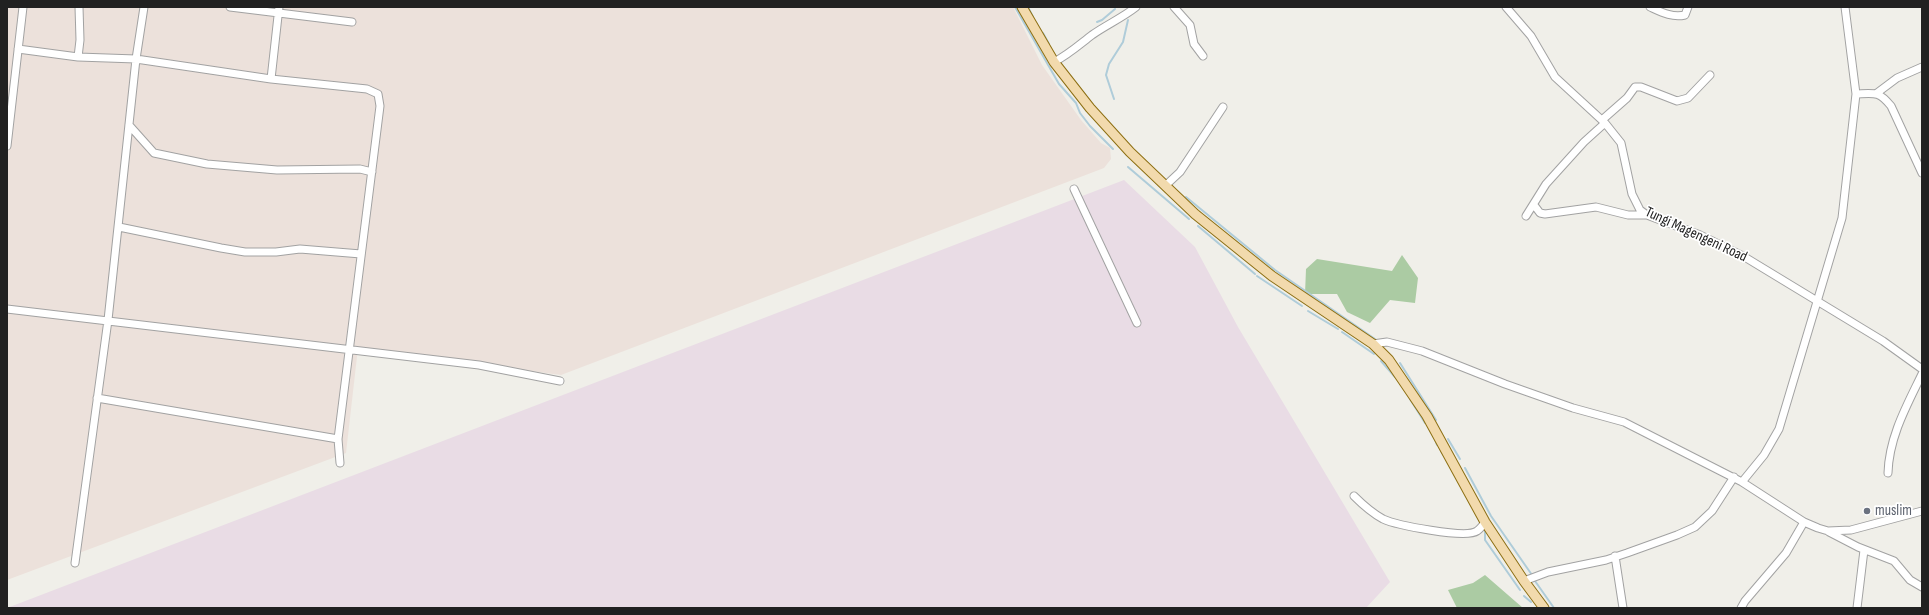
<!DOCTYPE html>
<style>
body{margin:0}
#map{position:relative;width:1929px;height:615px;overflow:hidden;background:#f0efe9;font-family:"Sofia Sans Condensed",sans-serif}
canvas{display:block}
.frame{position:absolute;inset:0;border:8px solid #212121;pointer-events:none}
</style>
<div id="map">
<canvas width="1929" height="615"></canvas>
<div class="frame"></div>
</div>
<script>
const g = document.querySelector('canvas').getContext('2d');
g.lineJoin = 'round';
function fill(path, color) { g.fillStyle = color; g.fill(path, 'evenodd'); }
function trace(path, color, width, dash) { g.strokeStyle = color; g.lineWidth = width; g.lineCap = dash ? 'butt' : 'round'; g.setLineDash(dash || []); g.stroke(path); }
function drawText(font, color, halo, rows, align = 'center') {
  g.font = font + ' "Sofia Sans Condensed",sans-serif'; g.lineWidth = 3.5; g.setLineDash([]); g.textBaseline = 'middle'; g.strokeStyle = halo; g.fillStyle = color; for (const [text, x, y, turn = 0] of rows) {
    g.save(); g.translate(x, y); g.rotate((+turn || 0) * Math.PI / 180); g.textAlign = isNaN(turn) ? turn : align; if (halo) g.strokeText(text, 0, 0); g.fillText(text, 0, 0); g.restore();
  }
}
fill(new Path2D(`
 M 1124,180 L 1195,247 L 1238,327 L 1390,582 L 1366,608 L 7,608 Z`), '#e9dce5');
fill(new Path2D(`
 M 7,7 L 1013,7 L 1042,65 L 1081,120 L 1101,143 L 1110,148 L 1111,159 L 1104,168 L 561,375 L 358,348 L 346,453 L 7,580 Z`), '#ece1db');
fill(new Path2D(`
 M 1402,255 L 1418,278 L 1415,303 L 1390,300 L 1370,323 L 1347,312 L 1337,294 L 1305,294 L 1306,269 L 1317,259 L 1392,271 Z
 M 1485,575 L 1523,608 L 1457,608 L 1448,590 L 1473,583 Z`), '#abcba3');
trace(new Path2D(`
 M 1015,7 L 1059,84 L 1076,103 L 1080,113 L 1090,126 L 1113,149
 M 1028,7 L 1033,17
 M 1097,22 L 1102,20 L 1115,9
 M 1043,33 L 1049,44
 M 1114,99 L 1106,75 L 1109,64 L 1123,42 L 1128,20
 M 1128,167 L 1189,219
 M 1186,197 L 1275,270 L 1375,339
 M 1198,226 L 1255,274
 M 1257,276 L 1302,306
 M 1308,311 L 1338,329
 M 1342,332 L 1374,354
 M 1381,361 L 1395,377
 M 1400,363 L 1436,420
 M 1410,399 L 1425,423
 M 1435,439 L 1437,445
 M 1448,439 L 1460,459
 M 1441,451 L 1444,456
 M 1465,468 L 1491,516 L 1532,575
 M 1485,530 L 1485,540 L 1520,590
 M 1535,581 L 1554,608
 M 1524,596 L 1531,602`), '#afccd9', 2);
const minor = new Path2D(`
 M 230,7 L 352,22
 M 1174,7 L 1190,25 L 1194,44 L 1203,56
 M 1506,7 L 1531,36 L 1555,77 L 1605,123 L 1621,143 L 1632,194 L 1640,210 L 1647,215 L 1700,235 L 1743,256 L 1883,341 L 1922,369
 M 1650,7 C 1661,12 1672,18 1685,15 L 1688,7
 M 18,49 L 78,57 L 136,59 L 271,79 L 367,89 L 378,94 L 380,106 L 338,439 L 340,463
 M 78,57 L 80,40 L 79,7
 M 1054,62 C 1068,55 1079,45 1092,35 C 1106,25 1122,18 1136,7
 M 271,79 L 279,7
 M 1877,93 L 1897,78 L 1922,67
 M 1856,94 C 1875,93 1879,91 1891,106 L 1922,173
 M 1602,120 L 1627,98 L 1635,87 L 1641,87 L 1677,101 L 1688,98 L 1710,75
 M 129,125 L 154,153 L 207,164 L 277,170 L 360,169 L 372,172
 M 7,146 L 23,7
 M 1165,186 L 1180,172 L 1223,107
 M 1074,189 L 1137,323
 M 1534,205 L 1540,213 L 1545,214 L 1596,207 L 1628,215 L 1646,215
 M 1526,216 L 1546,184 L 1584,142 L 1605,123
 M 119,227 L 221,248 L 245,252 L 276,252 L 300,249 L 361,254
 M 7,309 L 479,365 L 560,381
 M 1373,344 L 1387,342 L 1422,351 L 1505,384 L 1573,408 L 1624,422 L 1742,482 L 1804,522 L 1818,528 L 1828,531 L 1851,530 L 1922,511
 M 97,398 L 338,439
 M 1888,473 C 1889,437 1907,405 1922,374
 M 1742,482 L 1764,455 L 1779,429 L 1842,218 L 1856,94 L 1845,7
 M 1354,496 C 1363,505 1372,513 1383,519 C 1396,525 1466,539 1477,531 C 1480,529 1483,525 1485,522
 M 1829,532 L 1858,547 L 1894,561 L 1910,580 L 1922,587
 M 1615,556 L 1623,608
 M 75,563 L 108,320 L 136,59 L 144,7
 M 1524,581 L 1548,572 L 1606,560 L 1627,553 L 1677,535 L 1695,527 L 1712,511 L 1734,477
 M 1741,608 L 1745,601 L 1786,553 L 1804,522
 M 1857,608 L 1864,550`);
const major = new Path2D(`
 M 1022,7 L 1054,62 L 1090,108 L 1130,152 L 1195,214 L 1272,276 L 1373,344 L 1389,360 L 1427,416 L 1485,522 L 1524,581 L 1544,608`);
trace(minor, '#a2a2a2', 9);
trace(major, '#8d6f12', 11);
trace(minor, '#fff', 7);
trace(major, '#f2daad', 9);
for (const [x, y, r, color] of [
 [1867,511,4,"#6b7280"]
]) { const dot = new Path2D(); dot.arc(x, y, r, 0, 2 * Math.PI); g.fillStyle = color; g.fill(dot); trace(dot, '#fff', 1.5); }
drawText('15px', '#212121', '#fff', [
 ["Tungi Magengeni Road",1696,235,25]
]);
drawText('15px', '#5b616d', '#fff', [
 ["muslim",1875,511]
], 'left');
</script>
